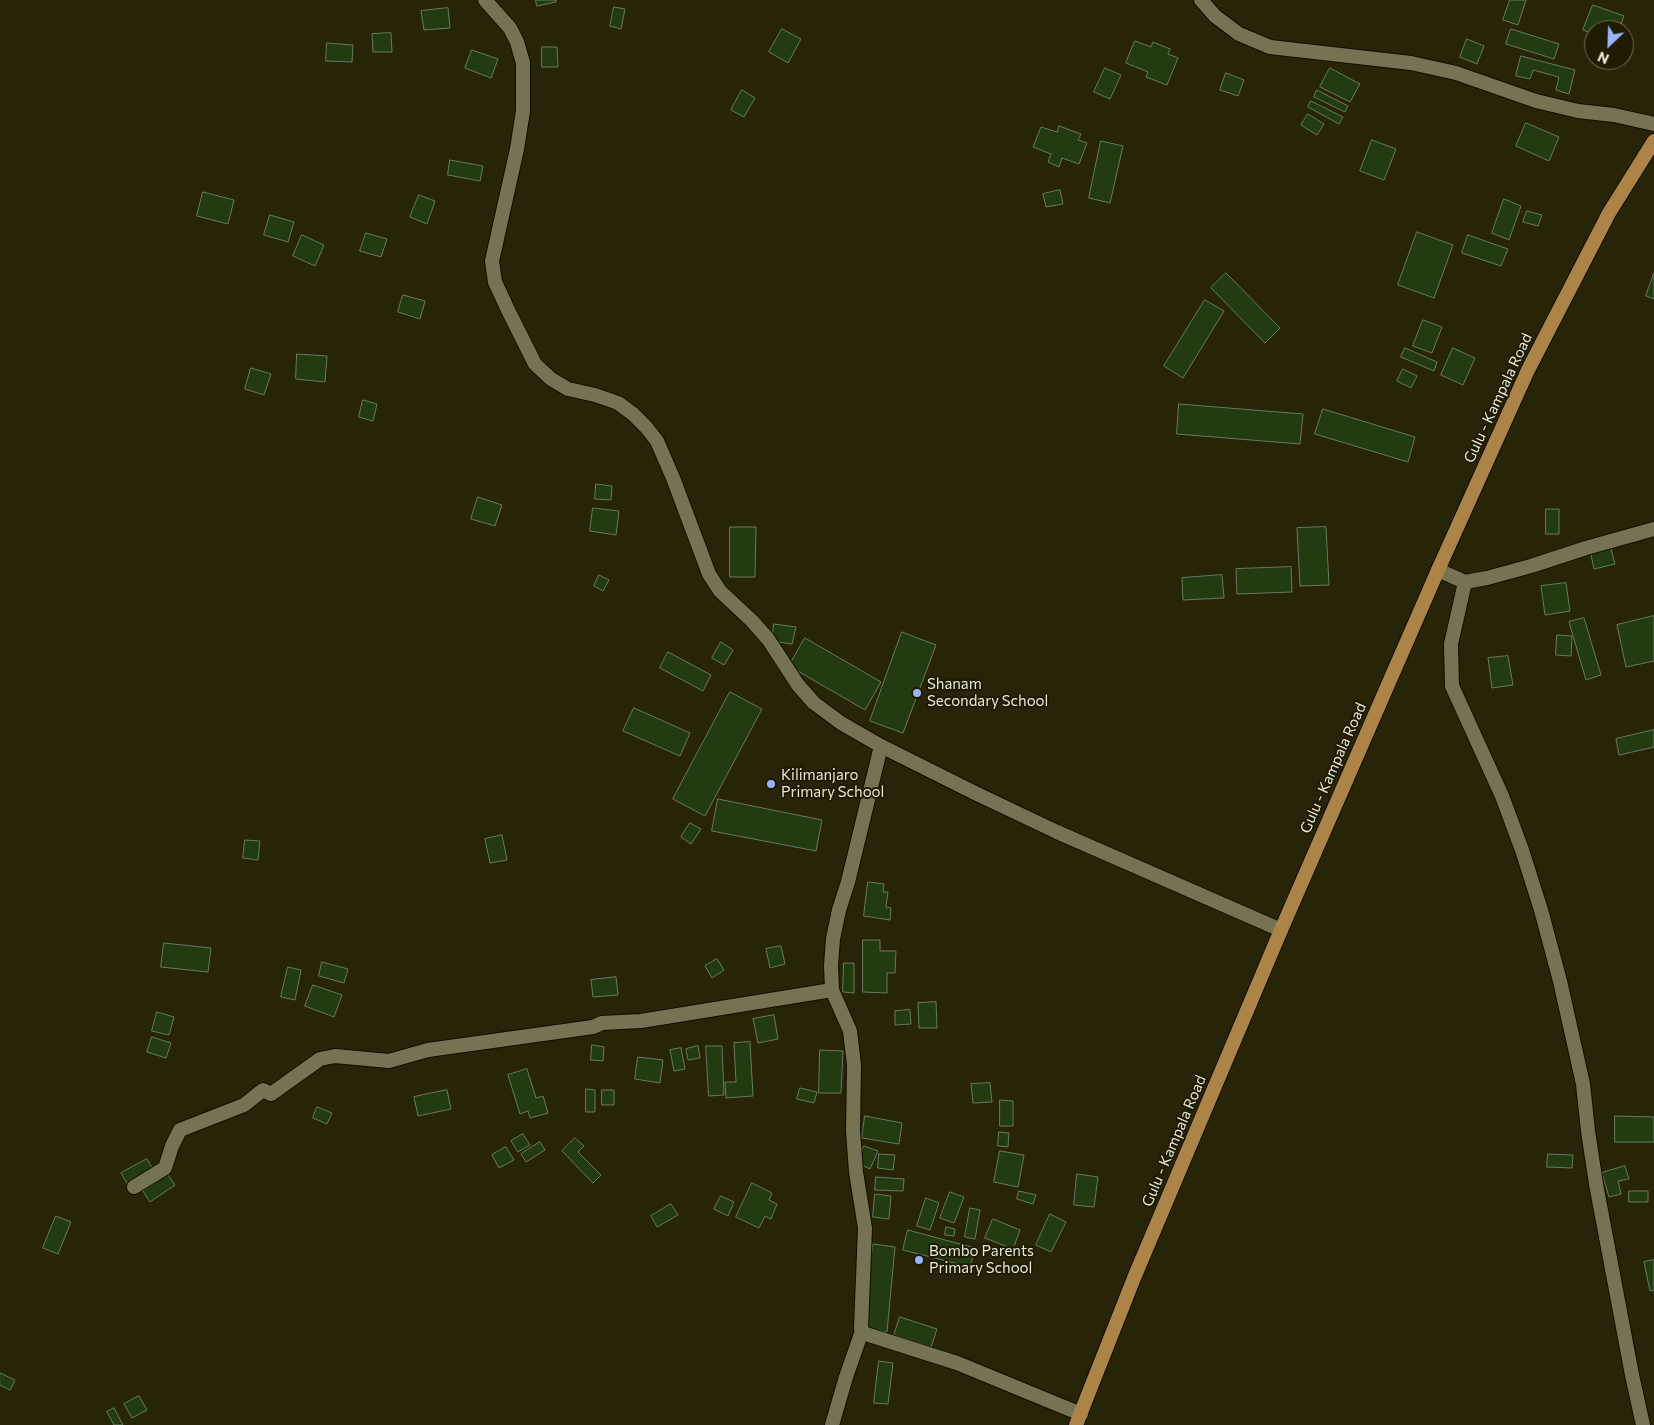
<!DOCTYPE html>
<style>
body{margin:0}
#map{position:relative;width:1654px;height:1425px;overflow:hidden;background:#282408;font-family:Commissioner,sans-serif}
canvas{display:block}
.north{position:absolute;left:1584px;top:20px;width:50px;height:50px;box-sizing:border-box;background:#1e1b01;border:1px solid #6f6d57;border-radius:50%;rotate:204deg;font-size:14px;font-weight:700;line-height:20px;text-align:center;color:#e9e7d7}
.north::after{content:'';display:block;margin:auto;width:18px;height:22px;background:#99b5fd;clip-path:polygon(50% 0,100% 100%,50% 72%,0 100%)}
</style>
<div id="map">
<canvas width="1654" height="1425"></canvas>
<div class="north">N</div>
</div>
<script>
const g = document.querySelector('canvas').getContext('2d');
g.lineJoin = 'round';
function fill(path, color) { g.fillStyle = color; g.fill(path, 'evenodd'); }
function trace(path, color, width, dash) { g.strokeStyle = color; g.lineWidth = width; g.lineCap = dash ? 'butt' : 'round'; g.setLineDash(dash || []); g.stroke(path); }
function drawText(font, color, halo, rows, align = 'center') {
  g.font = font + ' Commissioner,sans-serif'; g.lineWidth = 4; g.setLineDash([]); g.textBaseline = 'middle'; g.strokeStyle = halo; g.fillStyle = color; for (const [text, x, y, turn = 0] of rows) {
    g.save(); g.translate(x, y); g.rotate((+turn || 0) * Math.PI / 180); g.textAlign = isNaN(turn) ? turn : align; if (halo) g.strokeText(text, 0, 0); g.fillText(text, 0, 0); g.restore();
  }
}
const building = new Path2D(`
 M 536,0 L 556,0 L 556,2 L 537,6 Z
 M 1510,0 L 1526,0 L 1518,25 L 1503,20 Z
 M 1593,5 L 1624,16 L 1619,30 L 1594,30 L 1594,34 L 1583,30 Z
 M 614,7 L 625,9 L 621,29 L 610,26 Z
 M 448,8 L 450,28 L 424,30 L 421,11 Z
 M 782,29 L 801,39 L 788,63 L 769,52 Z
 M 1511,29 L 1559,44 L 1554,59 L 1506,44 Z
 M 391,33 L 392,52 L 373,52 L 372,34 Z
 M 1467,39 L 1484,46 L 1477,64 L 1460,57 Z
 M 1135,41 L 1151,47 L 1153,42 L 1170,49 L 1168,54 L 1178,58 L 1167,85 L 1146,77 L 1148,72 L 1126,63 Z
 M 327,43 L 353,45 L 352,62 L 326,61 Z
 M 542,47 L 557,47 L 558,67 L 542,67 Z
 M 472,50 L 498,59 L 491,78 L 465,68 Z
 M 1521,56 L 1575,70 L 1569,94 L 1556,90 L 1559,77 L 1533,70 L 1530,79 L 1516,76 Z
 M 1105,68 L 1121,75 L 1110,99 L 1094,92 Z
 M 1330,68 L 1360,84 L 1350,102 L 1320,87 Z
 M 1226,73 L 1244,80 L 1238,96 L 1220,90 Z
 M 742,90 L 755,98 L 744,117 L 731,110 Z
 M 1317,90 L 1348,106 L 1345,112 L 1314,97 Z
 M 1311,101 L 1343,117 L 1339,124 L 1308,107 Z
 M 1308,114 L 1324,124 L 1317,135 L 1301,125 Z
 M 1526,123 L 1559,137 L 1549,161 L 1516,146 Z
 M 1059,126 L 1081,134 L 1078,140 L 1087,143 L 1079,164 L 1062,158 L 1059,167 L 1048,162 L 1051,154 L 1033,147 L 1041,127 L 1057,132 Z
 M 1372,140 L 1396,149 L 1384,180 L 1360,171 Z
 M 1101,141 L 1123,146 L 1110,203 L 1089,198 Z
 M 450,160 L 483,166 L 480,181 L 448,175 Z
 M 1060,190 L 1063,204 L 1046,207 L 1043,194 Z
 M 203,192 L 234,200 L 228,224 L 197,216 Z
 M 419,195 L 435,201 L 427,224 L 410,217 Z
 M 1504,199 L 1521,206 L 1509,240 L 1492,233 Z
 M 1527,211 L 1542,215 L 1538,226 L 1523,222 Z
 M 270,215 L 294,222 L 288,242 L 264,235 Z
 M 1417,232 L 1453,245 L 1434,298 L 1398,285 Z
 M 366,233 L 387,239 L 381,257 L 360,251 Z
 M 302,235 L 324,245 L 315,266 L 293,256 Z
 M 1468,235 L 1508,249 L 1501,266 L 1462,253 Z
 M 1226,273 L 1280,328 L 1265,343 L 1211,288 Z
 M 1654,273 L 1654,299 L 1646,296 Z
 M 403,295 L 425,301 L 420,319 L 398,312 Z
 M 1205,300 L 1224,311 L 1183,378 L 1164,366 Z
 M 1423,320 L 1442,327 L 1432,353 L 1413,346 Z
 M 1405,348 L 1437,362 L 1434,371 L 1401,357 Z
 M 1453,348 L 1475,358 L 1463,385 L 1441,375 Z
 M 297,354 L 327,356 L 325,382 L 296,379 Z
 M 251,368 L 271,374 L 264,395 L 245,389 Z
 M 1403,369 L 1417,376 L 1411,388 L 1397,381 Z
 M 363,400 L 377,404 L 373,421 L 359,417 Z
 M 1179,404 L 1303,414 L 1300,444 L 1177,434 Z
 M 1323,409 L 1415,437 L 1408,462 L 1315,434 Z
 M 596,484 L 612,486 L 611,500 L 595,499 Z
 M 478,497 L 502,505 L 495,526 L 471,519 Z
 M 593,508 L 619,511 L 616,535 L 590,531 Z
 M 1546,509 L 1559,509 L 1559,534 L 1546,534 Z
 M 730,527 L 756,527 L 755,577 L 730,577 Z
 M 1326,527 L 1329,585 L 1300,586 L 1297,528 Z
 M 1610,545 L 1615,564 L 1594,569 L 1590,550 Z
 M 1291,567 L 1292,592 L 1237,594 L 1236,569 Z
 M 599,575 L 609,580 L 603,591 L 594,586 Z
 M 1222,575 L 1224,598 L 1183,600 L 1182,578 Z
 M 1566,583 L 1570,611 L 1545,615 L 1541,586 Z
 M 1654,616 L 1654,661 L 1626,667 L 1617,625 Z
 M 1584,618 L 1601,675 L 1586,680 L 1569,622 Z
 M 774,624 L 796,627 L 792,644 L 772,641 Z
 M 902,632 L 936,645 L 903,733 L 870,721 Z
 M 1557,635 L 1572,636 L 1571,656 L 1556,655 Z
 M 805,638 L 881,682 L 865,710 L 789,666 Z
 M 721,642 L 733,650 L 724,665 L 712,658 Z
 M 668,652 L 711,675 L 703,691 L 660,668 Z
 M 1508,656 L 1513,685 L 1492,688 L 1488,658 Z
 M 730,692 L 762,709 L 705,816 L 673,799 Z
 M 634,708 L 690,733 L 680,756 L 623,731 Z
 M 1654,730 L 1654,747 L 1619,755 L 1616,739 Z
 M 718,799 L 822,820 L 816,851 L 712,831 Z
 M 690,823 L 701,829 L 691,844 L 681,837 Z
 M 502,835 L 507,860 L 490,863 L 485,839 Z
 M 245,840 L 260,841 L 258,860 L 243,858 Z
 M 868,882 L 884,884 L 883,892 L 888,892 L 886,907 L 891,908 L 890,920 L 864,916 Z
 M 863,940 L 880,940 L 880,951 L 896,951 L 895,973 L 887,973 L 887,993 L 863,992 Z
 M 164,943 L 211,948 L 208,972 L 161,967 Z
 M 781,946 L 785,964 L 770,968 L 766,949 Z
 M 717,959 L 724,970 L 712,978 L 705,966 Z
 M 322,962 L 348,969 L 344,983 L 319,976 Z
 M 844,963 L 854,963 L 854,993 L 843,992 Z
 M 288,967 L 301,970 L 295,1000 L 281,997 Z
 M 616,977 L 618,995 L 593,997 L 591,980 Z
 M 313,985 L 342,995 L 334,1017 L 305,1006 Z
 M 936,1002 L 937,1028 L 919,1028 L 918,1003 Z
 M 910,1010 L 911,1024 L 895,1025 L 895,1011 Z
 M 157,1012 L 174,1017 L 169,1035 L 152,1031 Z
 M 774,1015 L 778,1039 L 758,1043 L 753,1019 Z
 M 152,1037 L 171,1043 L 166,1058 L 147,1052 Z
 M 750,1042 L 753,1096 L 726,1098 L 725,1082 L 736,1082 L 734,1043 Z
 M 592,1045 L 604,1047 L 603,1061 L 591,1060 Z
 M 698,1046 L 700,1058 L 688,1060 L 686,1049 Z
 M 706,1046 L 722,1046 L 724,1095 L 709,1096 Z
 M 681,1048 L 685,1069 L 674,1071 L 670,1050 Z
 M 820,1050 L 843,1051 L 841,1093 L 819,1093 Z
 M 638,1057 L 663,1060 L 660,1083 L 635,1079 Z
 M 527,1069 L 536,1098 L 543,1096 L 548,1113 L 530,1118 L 528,1111 L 520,1114 L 508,1075 Z
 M 990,1083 L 992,1102 L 973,1103 L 971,1084 Z
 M 800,1088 L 817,1092 L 814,1103 L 797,1099 Z
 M 586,1089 L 595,1090 L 595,1112 L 586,1112 Z
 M 447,1090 L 451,1109 L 418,1116 L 414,1097 Z
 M 602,1090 L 614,1090 L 614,1105 L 602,1105 Z
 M 1000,1100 L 1013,1101 L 1013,1126 L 1000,1126 Z
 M 317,1107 L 332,1113 L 327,1124 L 313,1118 Z
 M 865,1116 L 902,1123 L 899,1144 L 862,1138 Z
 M 1615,1116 L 1654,1117 L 1654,1142 L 1615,1142 Z
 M 999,1132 L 1009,1133 L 1008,1147 L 998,1146 Z
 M 523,1134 L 530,1145 L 518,1152 L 511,1141 Z
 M 575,1138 L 584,1146 L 578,1152 L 601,1175 L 593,1183 L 562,1151 Z
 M 540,1142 L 545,1150 L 526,1162 L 521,1154 Z
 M 864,1146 L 878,1151 L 870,1169 L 857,1163 Z
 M 506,1147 L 514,1160 L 499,1168 L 492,1155 Z
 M 1000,1151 L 1024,1155 L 1018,1187 L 994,1182 Z
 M 879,1154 L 895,1155 L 893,1170 L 878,1168 Z
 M 1548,1154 L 1573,1155 L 1572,1168 L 1547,1167 Z
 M 147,1159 L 154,1171 L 128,1185 L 121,1173 Z
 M 1625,1166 L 1629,1179 L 1618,1181 L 1621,1194 L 1609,1197 L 1602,1173 Z
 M 1077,1174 L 1098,1177 L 1094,1207 L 1074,1205 Z
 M 168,1175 L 175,1185 L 150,1202 L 143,1191 Z
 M 876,1177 L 904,1179 L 903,1191 L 875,1190 Z
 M 752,1183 L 772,1193 L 769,1200 L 777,1204 L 771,1219 L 765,1216 L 759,1228 L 736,1217 Z
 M 1019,1191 L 1036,1195 L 1033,1204 L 1017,1199 Z
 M 1629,1191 L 1648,1191 L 1648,1202 L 1629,1202 Z
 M 950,1192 L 964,1197 L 954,1223 L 940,1218 Z
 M 875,1194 L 891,1196 L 889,1219 L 873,1217 Z
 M 721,1196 L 734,1202 L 728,1216 L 714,1209 Z
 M 926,1198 L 939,1203 L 930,1230 L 917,1226 Z
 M 671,1204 L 678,1215 L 657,1227 L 651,1216 Z
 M 970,1208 L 980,1210 L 975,1239 L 965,1237 Z
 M 1050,1214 L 1066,1222 L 1051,1252 L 1036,1245 Z
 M 56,1216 L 71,1222 L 58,1254 L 43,1248 Z
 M 993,1219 L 1020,1230 L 1013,1249 L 985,1238 Z
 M 946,1227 L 955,1229 L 954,1236 L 945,1235 Z
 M 908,1230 L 975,1248 L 970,1267 L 903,1250 Z
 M 873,1244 L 895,1247 L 887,1332 L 864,1329 Z
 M 1654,1260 L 1654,1290 L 1650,1291 L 1644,1262 Z
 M 900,1317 L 937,1329 L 931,1347 L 894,1335 Z
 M 879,1361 L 893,1363 L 888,1404 L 874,1403 Z
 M 0,1373 L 15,1380 L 10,1390 L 0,1385 Z
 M 139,1396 L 147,1410 L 132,1418 L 124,1404 Z
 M 114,1408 L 123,1425 L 114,1425 L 107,1412 Z`);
fill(building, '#223b10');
trace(building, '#687a5f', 1);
const minor = new Path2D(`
 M 485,0 L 510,28 L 517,42 L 523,63 L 523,111 L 517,149 L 492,261 L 495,282 L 508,310 L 535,364 L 551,379 L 568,389 L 595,395 L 618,403 L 633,414 L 646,427 L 657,441 L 673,478 L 709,574 L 720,591 L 752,621 L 768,639 L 798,685 L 814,703 L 841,723 L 881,746 L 975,793 L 1057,832 L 1281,930
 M 1201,0 L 1215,16 L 1239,34 L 1270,47 L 1411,63 L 1456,73 L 1536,101 L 1578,111 L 1614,115 L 1654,124
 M 1438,570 L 1465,582 L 1487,578 L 1531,566 L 1586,548 L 1654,529
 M 1465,582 L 1451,644 L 1452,686 L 1502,796 L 1522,850 L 1541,910 L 1560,981 L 1583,1084 L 1588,1131 L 1596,1184 L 1632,1375 L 1643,1425
 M 881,746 L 848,882 L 839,910 L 833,939 L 831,965 L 832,990 L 850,1031 L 854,1065 L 853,1131 L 856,1172 L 865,1228 L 861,1328 L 864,1333 L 869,1335 L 957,1363 L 1081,1414
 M 134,1187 L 165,1168 L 172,1146 L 180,1130 L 244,1105 L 263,1090 L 271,1094 L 320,1059 L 335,1056 L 389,1061 L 428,1050 L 593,1027 L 602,1023 L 641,1021 L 832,990
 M 832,1425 L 846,1377 L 862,1331`);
const primary = new Path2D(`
 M 1076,1425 L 1134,1278 L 1281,930 L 1438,570 L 1528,370 L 1609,213 L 1654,141`);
trace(minor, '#110d00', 16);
trace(primary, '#110d00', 16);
trace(minor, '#767354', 14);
trace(primary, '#ad8447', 14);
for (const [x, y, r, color] of [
 [917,693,5,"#99b5fd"],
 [771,784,5,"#99b5fd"],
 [919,1260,5,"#99b5fd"]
]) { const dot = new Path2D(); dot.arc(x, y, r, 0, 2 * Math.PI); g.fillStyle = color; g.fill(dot); trace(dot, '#1e1b01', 2); }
drawText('15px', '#e9e7d7', '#1e1b01', [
 ["Gulu - Kampala Road",1498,398,-65],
 ["Gulu - Kampala Road",1333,768,-66],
 ["Gulu - Kampala Road",1174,1141,-67]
]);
drawText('15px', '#e9e7d7', '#1e1b01', [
 ["Shanam",927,684],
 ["Secondary School",927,701],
 ["Kilimanjaro",781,775],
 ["Primary School",781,792],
 ["Bombo Parents",929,1251],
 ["Primary School",929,1268]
], 'left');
</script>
